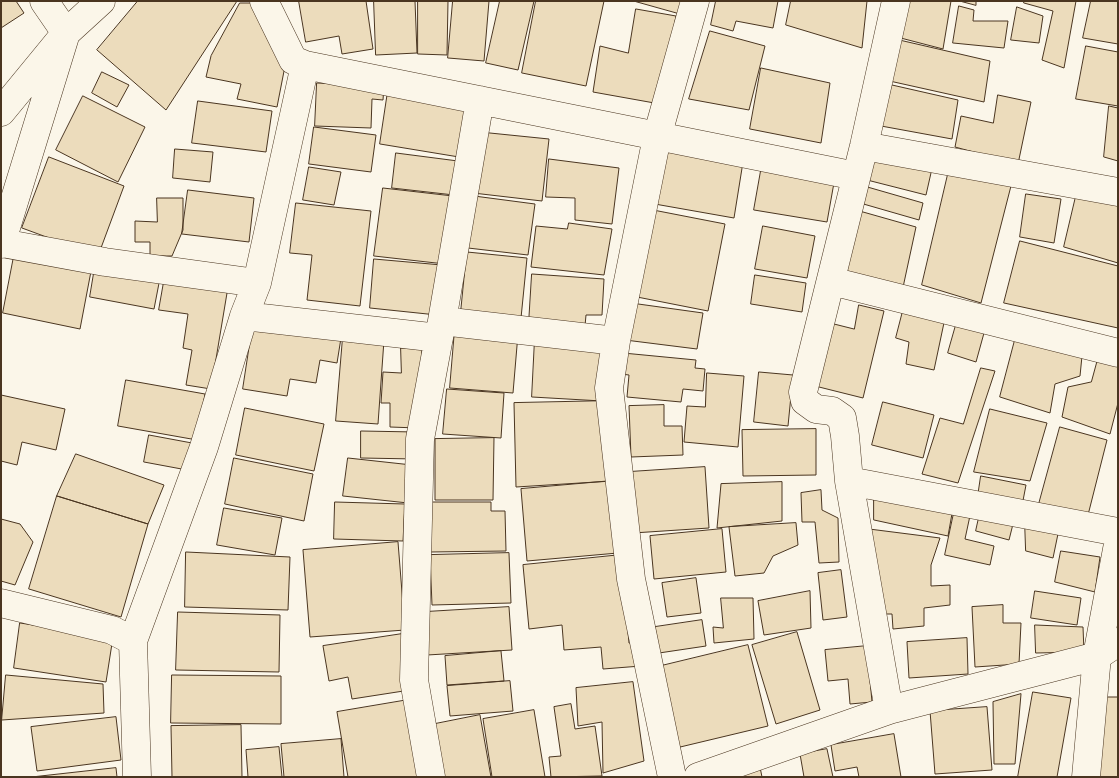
<!DOCTYPE html>
<style>
body{margin:0}
#map{position:relative;width:1119px;height:778px;overflow:hidden;background:#fbf6e9;font-family:"Public Sans",sans-serif}
canvas{display:block}
.frame{position:absolute;inset:0;border:2px solid #4a3520;pointer-events:none}
</style>
<div id="map">
<canvas width="1119" height="778"></canvas>
<div class="frame"></div>
</div>
<script>
const g = document.querySelector('canvas').getContext('2d');
g.lineJoin = 'round';
function fill(path, color) { g.fillStyle = color; g.fill(path, 'evenodd'); }
function trace(path, color, width, dash) { g.strokeStyle = color; g.lineWidth = width; g.lineCap = dash ? 'butt' : 'round'; g.setLineDash(dash || []); g.stroke(path); }
const building = new Path2D(`
 M 1,1 L 16,1 L 24,13 L 1,28 Z
 M 138,1 L 237,1 L 166,110 L 97,50 Z
 M 299,1 L 366,1 L 373,49 L 342,54 L 339,36 L 306,42 Z
 M 374,1 L 415,1 L 417,53 L 376,55 Z
 M 418,1 L 448,1 L 447,55 L 418,54 Z
 M 453,1 L 489,1 L 484,61 L 448,58 Z
 M 500,1 L 534,1 L 518,70 L 486,63 Z
 M 536,1 L 604,1 L 586,86 L 522,73 Z
 M 634,1 L 688,1 L 685,15 Z
 M 716,1 L 778,1 L 773,28 L 736,21 L 733,31 L 711,25 Z
 M 791,1 L 867,1 L 862,48 L 786,25 Z
 M 900,1 L 951,1 L 943,49 L 893,36 Z
 M 960,1 L 976,1 L 976,5 Z
 M 1024,1 L 1076,1 L 1064,68 L 1042,60 L 1053,11 L 1024,3 Z
 M 1091,1 L 1118,1 L 1118,44 L 1083,38 Z
 M 240,3 L 251,3 L 285,66 L 277,107 L 237,99 L 241,84 L 206,77 L 211,56 Z
 M 959,6 L 974,10 L 973,21 L 1008,21 L 1004,48 L 953,43 Z
 M 1017,7 L 1043,16 L 1039,43 L 1011,40 Z
 M 636,9 L 676,16 L 660,104 L 593,92 L 600,46 L 628,53 Z
 M 710,31 L 765,46 L 749,110 L 689,99 Z
 M 895,39 L 990,61 L 984,102 L 885,80 Z
 M 1086,46 L 1118,52 L 1118,106 L 1076,99 Z
 M 761,68 L 830,83 L 821,143 L 750,129 Z
 M 102,72 L 129,85 L 117,107 L 92,93 Z
 M 317,83 L 384,86 L 383,100 L 372,99 L 371,128 L 315,126 Z
 M 892,85 L 958,100 L 952,139 L 881,126 Z
 M 388,91 L 468,104 L 459,157 L 380,144 Z
 M 998,95 L 1031,102 L 1018,164 L 955,147 L 961,116 L 993,123 Z
 M 83,96 L 145,127 L 118,182 L 56,150 Z
 M 198,101 L 272,111 L 266,152 L 192,143 Z
 M 1109,106 L 1118,108 L 1118,161 L 1104,157 Z
 M 314,127 L 376,135 L 371,172 L 309,164 Z
 M 480,132 L 549,139 L 542,201 L 473,193 Z
 M 175,149 L 213,152 L 210,182 L 173,178 Z
 M 654,150 L 743,162 L 734,218 L 649,203 Z
 M 874,151 L 933,164 L 926,195 L 867,180 Z
 M 396,153 L 458,161 L 454,195 L 392,188 Z
 M 49,157 L 124,186 L 98,256 L 22,228 Z
 M 549,159 L 619,168 L 612,224 L 575,220 L 575,198 L 546,197 Z
 M 762,165 L 835,177 L 827,222 L 754,210 Z
 M 309,167 L 341,172 L 334,205 L 303,200 Z
 M 949,170 L 1012,182 L 981,303 L 922,285 Z
 M 864,186 L 923,203 L 919,220 L 860,203 Z
 M 383,188 L 453,196 L 445,264 L 374,256 Z
 M 188,190 L 254,198 L 249,242 L 182,234 Z
 M 1077,192 L 1118,201 L 1118,263 L 1064,247 Z
 M 1026,194 L 1061,199 L 1054,243 L 1020,237 Z
 M 474,196 L 535,204 L 528,255 L 468,248 Z
 M 157,198 L 183,198 L 183,230 L 172,256 L 150,256 L 150,242 L 135,242 L 135,221 L 157,222 Z
 M 296,203 L 371,211 L 360,306 L 307,300 L 312,255 L 290,253 Z
 M 648,209 L 725,224 L 708,311 L 632,296 Z
 M 856,210 L 916,227 L 902,292 L 838,273 Z
 M 569,223 L 612,229 L 604,275 L 531,267 L 536,226 L 567,229 Z
 M 763,226 L 815,236 L 807,278 L 755,269 Z
 M 1020,241 L 1118,266 L 1118,328 L 1004,303 Z
 M 15,251 L 92,266 L 80,329 L 3,313 Z
 M 467,252 L 527,258 L 521,318 L 461,312 Z
 M 374,259 L 442,265 L 437,315 L 370,308 Z
 M 95,267 L 160,278 L 154,309 L 90,297 Z
 M 532,274 L 604,279 L 602,315 L 586,315 L 585,326 L 529,323 Z
 M 755,275 L 806,283 L 802,312 L 751,304 Z
 M 165,276 L 228,287 L 211,389 L 186,385 L 192,350 L 183,348 L 188,314 L 159,310 Z
 M 631,303 L 703,313 L 697,349 L 625,340 Z
 M 859,305 L 884,311 L 863,398 L 815,386 L 830,323 L 854,329 Z
 M 904,307 L 945,318 L 934,370 L 906,364 L 909,342 L 896,338 Z
 M 253,324 L 341,338 L 337,363 L 320,360 L 316,383 L 290,379 L 287,396 L 243,389 Z
 M 956,325 L 984,333 L 976,362 L 948,353 Z
 M 455,329 L 518,334 L 513,393 L 450,388 Z
 M 343,337 L 384,340 L 378,424 L 336,421 Z
 M 535,338 L 605,342 L 602,401 L 532,397 Z
 M 1015,340 L 1082,356 L 1080,376 L 1055,384 L 1050,413 L 1000,397 Z
 M 401,348 L 422,349 L 418,428 L 390,427 L 390,403 L 381,403 L 383,372 L 401,373 Z
 M 623,353 L 696,360 L 695,368 L 705,369 L 703,391 L 683,389 L 681,402 L 627,397 L 629,375 L 621,374 Z
 M 1098,359 L 1118,366 L 1118,403 L 1110,434 L 1062,417 L 1068,387 L 1091,382 Z
 M 981,368 L 995,371 L 958,483 L 922,474 L 940,418 L 963,424 Z
 M 759,372 L 793,375 L 788,426 L 754,422 Z
 M 707,373 L 744,376 L 738,447 L 684,442 L 687,406 L 705,407 Z
 M 126,380 L 205,394 L 197,440 L 118,426 Z
 M 447,389 L 504,393 L 501,438 L 443,434 Z
 M 1,395 L 65,409 L 56,450 L 22,442 L 17,465 L 1,461 Z
 M 608,401 L 612,481 L 516,487 L 514,403 Z
 M 883,402 L 934,415 L 923,458 L 872,445 Z
 M 664,405 L 664,426 L 682,426 L 683,455 L 631,457 L 629,406 Z
 M 245,408 L 324,424 L 314,471 L 236,455 Z
 M 990,409 L 1047,423 L 1030,481 L 974,472 Z
 M 1060,427 L 1107,440 L 1088,515 L 1039,504 Z
 M 816,429 L 816,475 L 743,476 L 742,430 Z
 M 361,431 L 416,432 L 416,459 L 361,458 Z
 M 149,435 L 192,443 L 187,470 L 144,462 Z
 M 494,438 L 493,500 L 435,500 L 435,439 Z
 M 76,454 L 164,485 L 148,524 L 57,496 Z
 M 234,458 L 313,474 L 304,521 L 225,504 Z
 M 348,458 L 412,465 L 408,503 L 343,496 Z
 M 705,467 L 709,528 L 633,533 L 629,472 Z
 M 981,476 L 1026,485 L 1021,511 L 977,503 Z
 M 612,481 L 618,553 L 527,561 L 521,489 Z
 M 782,482 L 782,521 L 717,528 L 721,484 Z
 M 874,488 L 953,508 L 948,536 L 874,520 Z
 M 821,490 L 822,510 L 838,518 L 839,562 L 819,563 L 815,522 L 802,522 L 801,493 Z
 M 57,496 L 148,524 L 121,617 L 29,589 Z
 M 335,502 L 405,504 L 403,541 L 334,539 Z
 M 430,502 L 491,502 L 491,511 L 505,511 L 506,551 L 430,552 Z
 M 224,508 L 282,518 L 275,555 L 217,545 Z
 M 955,508 L 971,511 L 965,539 L 994,546 L 990,565 L 945,555 Z
 M 980,513 L 1014,520 L 1009,540 L 976,531 Z
 M 1,519 L 20,524 L 33,542 L 15,585 L 1,581 Z
 M 1025,522 L 1059,529 L 1053,558 L 1026,551 Z
 M 796,523 L 798,545 L 773,556 L 764,573 L 735,576 L 729,527 Z
 M 722,529 L 726,572 L 654,579 L 650,536 Z
 M 869,529 L 940,538 L 931,565 L 931,586 L 950,585 L 950,605 L 924,608 L 924,626 L 893,629 L 892,614 L 878,614 Z
 M 398,542 L 405,630 L 310,637 L 303,550 Z
 M 1061,551 L 1100,557 L 1095,592 L 1055,582 Z
 M 186,552 L 290,557 L 288,610 L 185,607 Z
 M 509,553 L 511,603 L 432,605 L 430,555 Z
 M 621,555 L 629,643 L 639,642 L 641,666 L 603,669 L 601,647 L 564,650 L 562,625 L 529,629 L 523,565 Z
 M 841,570 L 847,617 L 823,620 L 818,573 Z
 M 696,578 L 701,613 L 667,617 L 662,583 Z
 M 810,591 L 811,628 L 764,635 L 758,601 Z
 M 1035,591 L 1081,598 L 1077,625 L 1031,618 Z
 M 721,598 L 753,598 L 754,639 L 714,643 L 713,627 L 723,628 Z
 M 1003,605 L 1003,623 L 1021,623 L 1019,664 L 975,667 L 972,607 Z
 M 509,607 L 512,650 L 427,655 L 425,612 Z
 M 178,612 L 280,615 L 279,672 L 176,670 Z
 M 702,620 L 706,646 L 659,653 L 655,627 Z
 M 20,623 L 113,637 L 106,682 L 14,668 Z
 M 1035,625 L 1083,627 L 1084,652 L 1036,653 Z
 M 797,632 L 820,710 L 776,724 L 752,645 Z
 M 402,634 L 410,690 L 352,699 L 348,677 L 329,681 L 323,646 Z
 M 967,638 L 968,674 L 909,678 L 907,642 Z
 M 748,645 L 768,726 L 676,748 L 657,667 Z
 M 867,646 L 872,702 L 850,704 L 848,679 L 828,681 L 825,650 Z
 M 501,651 L 504,681 L 447,685 L 445,656 Z
 M 6,675 L 103,684 L 104,713 L 2,720 Z
 M 172,675 L 281,676 L 281,724 L 171,723 Z
 M 510,681 L 513,711 L 450,716 L 447,686 Z
 M 633,682 L 644,761 L 603,773 L 602,722 L 578,726 L 576,688 Z
 M 1033,692 L 1071,698 L 1057,777 L 1018,777 Z
 M 1021,694 L 1015,764 L 994,764 L 993,702 Z
 M 1101,697 L 1118,697 L 1118,777 L 1100,777 Z
 M 414,699 L 428,777 L 348,777 L 337,712 Z
 M 571,704 L 575,729 L 595,726 L 602,776 L 551,777 L 549,757 L 561,756 L 554,707 Z
 M 987,707 L 992,770 L 935,774 L 930,711 Z
 M 534,710 L 545,777 L 492,777 L 483,719 Z
 M 480,715 L 491,777 L 439,777 L 430,725 Z
 M 116,717 L 121,760 L 37,771 L 31,727 Z
 M 241,725 L 242,777 L 172,777 L 171,726 Z
 M 894,734 L 901,777 L 859,777 L 857,767 L 835,771 L 831,745 Z
 M 341,739 L 344,777 L 284,777 L 281,744 Z
 M 279,747 L 282,777 L 248,777 L 246,750 Z
 M 827,749 L 833,777 L 804,777 L 800,754 Z
 M 760,767 L 762,777 L 715,777 Z
 M 116,768 L 117,777 L 32,777 Z`);
fill(building, '#ecdcbc');
trace(building, '#4a3520', 1);
const minor = new Path2D(`
 M 264,1 L 293,60 L 305,65 L 856,176
 M 1,112 L 66,33 L 101,1
 M 864,146 L 1118,192
 M 2,243 L 105,262 L 257,283
 M 1,244 L 66,33 L 44,1
 M 831,281 L 1118,353
 M 244,316 L 439,338
 M 442,321 L 616,341
 M 849,481 L 1118,532
 M 1,603 L 112,630 L 133,641
 M 889,710 L 849,481 L 845,436 L 842,418 L 832,411 L 816,409 L 805,401 L 803,392 L 864,146 L 896,1
 M 137,777 L 133,641 L 204,447 L 244,316 L 257,283 L 305,65
 M 431,777 L 414,680 L 420,439 L 442,321 L 480,100
 M 672,777 L 631,579 L 609,388 L 616,341 L 657,137 L 695,1
 M 698,777 L 889,710 L 1097,656 L 1118,642
 M 1086,777 L 1097,656 L 1118,544`);
trace(minor, '#4a3520', 29);
trace(minor, '#fbf6e9', 28);
</script>
